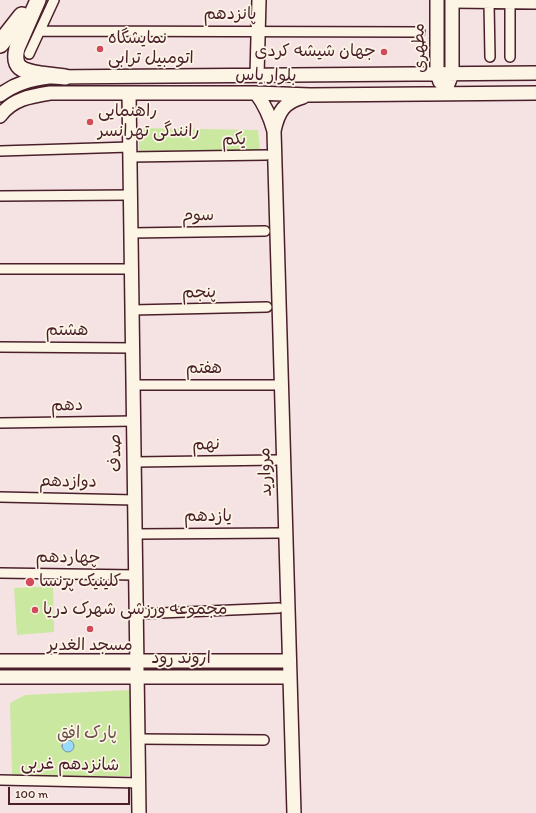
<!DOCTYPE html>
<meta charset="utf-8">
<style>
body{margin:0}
#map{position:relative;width:536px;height:813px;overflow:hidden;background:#f5e3e4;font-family:Itim,sans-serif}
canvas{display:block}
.scale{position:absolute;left:8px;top:787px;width:122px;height:18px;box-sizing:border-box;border:2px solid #4a1f2b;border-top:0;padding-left:5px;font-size:12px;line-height:14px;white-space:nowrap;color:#4a1f2b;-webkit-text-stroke:3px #fcf5e5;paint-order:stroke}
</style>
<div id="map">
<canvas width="536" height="813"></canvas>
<div class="scale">100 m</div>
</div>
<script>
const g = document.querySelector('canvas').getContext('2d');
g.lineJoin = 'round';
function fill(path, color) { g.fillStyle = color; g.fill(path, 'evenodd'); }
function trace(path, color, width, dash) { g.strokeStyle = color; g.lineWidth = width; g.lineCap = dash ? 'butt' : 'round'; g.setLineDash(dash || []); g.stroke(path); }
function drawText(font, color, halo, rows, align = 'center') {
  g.font = font + ' Itim,"Playpen Sans Arabic",sans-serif'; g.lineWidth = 3.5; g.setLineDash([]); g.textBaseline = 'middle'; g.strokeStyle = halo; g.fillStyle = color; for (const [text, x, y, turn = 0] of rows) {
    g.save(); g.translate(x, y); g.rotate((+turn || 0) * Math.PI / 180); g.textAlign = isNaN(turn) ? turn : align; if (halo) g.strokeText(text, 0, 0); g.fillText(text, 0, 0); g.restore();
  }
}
fill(new Path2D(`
 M 139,128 L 258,130 L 260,150 L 139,153 Z
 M 53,586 L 54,632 L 17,635 L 14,588 Z
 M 130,690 L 129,776 L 12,776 L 10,703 L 25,695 Z`), '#cae8a0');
const water = new Path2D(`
 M62 746a6 6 0 1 1 12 0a6 6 0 1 1-12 0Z`);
fill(water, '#9adbfc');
trace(water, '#7a90a8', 1);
const street = new Path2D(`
 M 452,3 L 536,4
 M 489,3 L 490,57
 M 40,31 L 420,32
 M 29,54 L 54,0
 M 510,57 L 510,3
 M 0,151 L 130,147
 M 130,157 L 266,155
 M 0,196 L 131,195
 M 131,233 L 265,231
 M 0,269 L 132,269
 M 132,310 L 267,307
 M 0,347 L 133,348
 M 134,385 L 274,385
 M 0,423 L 134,421
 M 135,462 L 278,460
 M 0,497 L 135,500
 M 136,534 L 281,533
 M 0,573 L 136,575
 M 137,614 L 279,608
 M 138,739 L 264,740
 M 0,780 L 139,783`);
const secondary = new Path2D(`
 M 437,0 L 437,74 L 440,82
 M 257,75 L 259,0
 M 129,93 L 139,813
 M 256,93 C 265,105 270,116 274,131 L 294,813
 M 444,94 L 452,74 L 452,0
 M 0,95 C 14,84 31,79 49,77 L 536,73
 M 0,116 C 12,99 31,96 50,93 L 256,93 L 310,95 L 536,93
 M 274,131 C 278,112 284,102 303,97
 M 0,661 L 289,661
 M 0,677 L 290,677`);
const primary = new Path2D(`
 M 38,0 L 17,48 C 12,68 22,71 40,74 C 48,75 57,76 65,77`);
const highway = new Path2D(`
 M 0,44 L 22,16`);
trace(street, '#4a1f2b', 12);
trace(secondary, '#4a1f2b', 16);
trace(primary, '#4a1f2b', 18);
trace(highway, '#4a1f2b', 20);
trace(street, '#fcf5e5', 9);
trace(secondary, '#fcf5e5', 13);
trace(primary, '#fcf5e5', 15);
trace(highway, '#fcf5e5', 17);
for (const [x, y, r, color] of [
 [100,49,4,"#d1495b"],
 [384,52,4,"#d1495b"],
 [90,122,4,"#d1495b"],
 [30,582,5,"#d1495b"],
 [35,610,4,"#d1495b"],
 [90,629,4,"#d1495b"]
]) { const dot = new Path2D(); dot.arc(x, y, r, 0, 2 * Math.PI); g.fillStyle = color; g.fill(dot); trace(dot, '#fcf5e5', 1.5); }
drawText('17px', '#4a1f2b', '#fcf5e5', [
 ["پانزدهم",230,15],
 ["مطهری",420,48,-92],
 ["بلوار یاس",266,76,1],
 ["یکم",234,140,-1],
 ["سوم",198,216,-1],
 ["پنجم",199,293,-1],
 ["هشتم",67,331],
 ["هفتم",204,369],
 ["دهم",67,406,-1],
 ["نهم",206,445,-1],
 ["صدف",116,453,-91],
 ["مروارید",266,472,-92],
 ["دوازدهم",68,482,1],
 ["یازدهم",208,517],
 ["چهاردهم",68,558,1],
 ["اروند رود",181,659],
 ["شانزدهم غربی",70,765,1]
]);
drawText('17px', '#4a1f2b', '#fcf5e5', [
 ["نمایشگاه",108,39],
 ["اتومبیل ترابی",108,59],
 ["جهان شیشه کردی",376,52,"right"],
 ["راهنمایی",98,112],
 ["رانندگی تهرانسر",98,132],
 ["کلینیک پرنسا",39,582],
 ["مجموعه ورزشی شهرک دریا",43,610],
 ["مسجد الغدیر",90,646,"center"]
], 'left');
drawText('17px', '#6a5148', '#fcf5e5', [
 ["پارک افق",87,734]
]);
</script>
